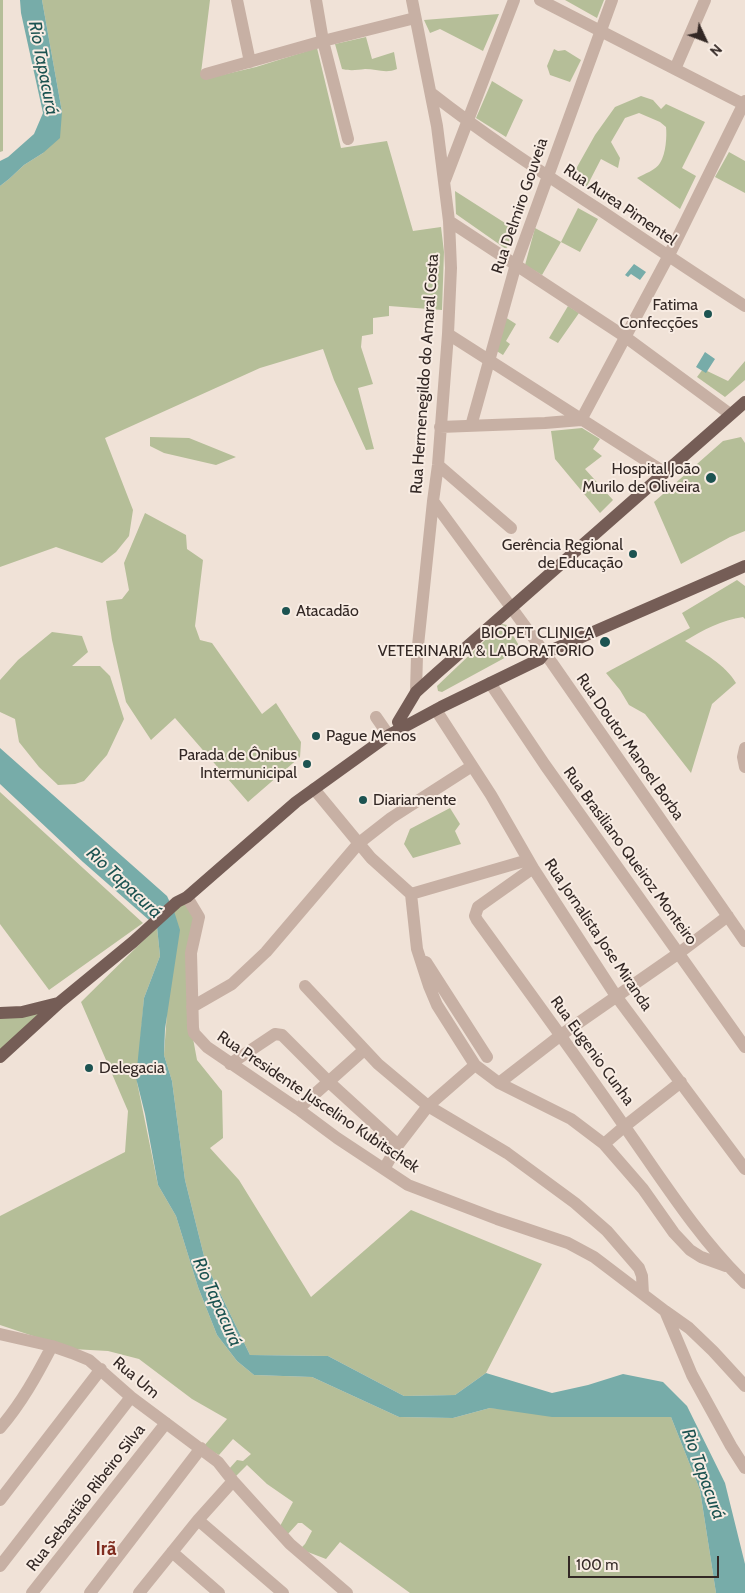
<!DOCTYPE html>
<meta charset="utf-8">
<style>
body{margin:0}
#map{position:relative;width:745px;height:1593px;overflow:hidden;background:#f0e2d7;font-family:Cabin,sans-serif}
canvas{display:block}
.north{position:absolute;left:680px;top:15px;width:50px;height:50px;-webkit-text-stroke:4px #f8ece3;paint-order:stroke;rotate:133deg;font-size:14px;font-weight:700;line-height:20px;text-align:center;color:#332825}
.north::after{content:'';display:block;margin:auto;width:18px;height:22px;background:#332825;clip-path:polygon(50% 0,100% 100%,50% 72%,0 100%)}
.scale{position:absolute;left:568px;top:1556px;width:151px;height:22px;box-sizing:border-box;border:2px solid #332825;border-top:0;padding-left:6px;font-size:15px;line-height:18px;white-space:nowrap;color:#332825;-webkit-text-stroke:4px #f8ece3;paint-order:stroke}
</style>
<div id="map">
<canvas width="745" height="1593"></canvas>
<div class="north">N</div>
<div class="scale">100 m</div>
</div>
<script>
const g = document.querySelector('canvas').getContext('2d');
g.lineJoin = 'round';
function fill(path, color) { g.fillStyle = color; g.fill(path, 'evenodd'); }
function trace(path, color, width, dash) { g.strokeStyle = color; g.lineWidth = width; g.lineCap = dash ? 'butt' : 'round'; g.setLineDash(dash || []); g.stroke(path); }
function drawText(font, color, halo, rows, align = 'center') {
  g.font = font + ' Cabin,sans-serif'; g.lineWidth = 4; g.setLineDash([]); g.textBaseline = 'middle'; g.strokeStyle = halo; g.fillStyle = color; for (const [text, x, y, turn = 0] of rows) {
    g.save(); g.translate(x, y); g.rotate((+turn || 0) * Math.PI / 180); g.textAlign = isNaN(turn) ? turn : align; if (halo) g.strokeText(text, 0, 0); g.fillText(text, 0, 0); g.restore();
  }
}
fill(new Path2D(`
 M 0,0 L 3,0 L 3,151 L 0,152 Z
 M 42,0 L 210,0 L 201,73 L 209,78 L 256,67 L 317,48 L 341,148 L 387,141 L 413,231 L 441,227 L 444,252 L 442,310 L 389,306 L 389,316 L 373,318 L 373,334 L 362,336 L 361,347 L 373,384 L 358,388 L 374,449 L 366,450 L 334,380 L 323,349 L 260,368 L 105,438 L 133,510 L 129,536 L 116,552 L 102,563 L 56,547 L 0,567 L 0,186 L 9,179 L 24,165 L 43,153 L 62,112 Z
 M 565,0 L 604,0 L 597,18 Z
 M 499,14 L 483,51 L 440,29 L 430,33 L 424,20 Z
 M 366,37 L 372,59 L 394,52 L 397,69 C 386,74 376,69 365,69 C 357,70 350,71 342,69 L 335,44 Z
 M 554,49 L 558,51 L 565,50 L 581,60 L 570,82 L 550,75 L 547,66 Z
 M 492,81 L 523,100 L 506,137 L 476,118 Z
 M 641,96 L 653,100 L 661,109 L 666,104 L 705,122 L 682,168 L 696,176 L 680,209 L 637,178 C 644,174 656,170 660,163 C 666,154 667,136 666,127 L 660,122 L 639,113 L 625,118 L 611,142 L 620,158 L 618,168 L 601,159 L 586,188 L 572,176 L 595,135 L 615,107 Z
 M 729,152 L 745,161 L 745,193 L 715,177 Z
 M 455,191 L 516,230 L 506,249 L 456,214 Z
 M 578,208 L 598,219 L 580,252 L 561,242 L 542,275 L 525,265 L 535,228 L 561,242 Z
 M 568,306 L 579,313 L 558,343 L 549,338 Z
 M 505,317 L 516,324 L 506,341 L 510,344 L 503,355 L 495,350 Z
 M 745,361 L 745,380 L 725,397 L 697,377 L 703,369 L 728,381 Z
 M 582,428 L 600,439 L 593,449 L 602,456 L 585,469 L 613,500 L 600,513 L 555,459 L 551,431 Z
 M 150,437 L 189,438 L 236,457 L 216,465 L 164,453 L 150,446 Z
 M 741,437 L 745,443 L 745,531 L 730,537 L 681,564 L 654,502 L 723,441 Z
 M 145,513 L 186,535 L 187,549 L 203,560 L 195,626 L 200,640 L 212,643 L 262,714 L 276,703 L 301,742 L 300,757 L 248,802 L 175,718 L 151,740 L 126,702 L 112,640 L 106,601 L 122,599 L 129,590 L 124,563 Z
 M 737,580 L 745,586 L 745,619 L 743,617 C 722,620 703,630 685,641 C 702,652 726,665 736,683 L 712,704 L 691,773 L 645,714 L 629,705 L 620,690 L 606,673 L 611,670 L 690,628 L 682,613 Z
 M 502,624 L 507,625 L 521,649 L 442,692 L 438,691 L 437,686 Z
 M 52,632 L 82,636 L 88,652 L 72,666 L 100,666 L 110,676 L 124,719 L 107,755 L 84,781 L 75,784 L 58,785 L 39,767 L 19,742 L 15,719 L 0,712 L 0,680 L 18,660 Z
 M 0,792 L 143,923 L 49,990 L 0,924 Z
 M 450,808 L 460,824 L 455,831 L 461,844 L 413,858 L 404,844 L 410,829 Z
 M 186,900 L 197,918 L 192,1033 L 197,1060 L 222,1091 L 223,1138 L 210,1148 L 239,1180 L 311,1297 L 411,1210 L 542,1264 L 486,1373 L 455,1395 L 404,1396 L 328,1356 L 250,1355 L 206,1264 L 185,1180 L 172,1081 L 164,1055 L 174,911 Z
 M 157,927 L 160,956 L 144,998 L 137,1082 L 158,1185 L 176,1216 L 198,1287 L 217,1335 L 237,1361 L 254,1375 L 312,1377 L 399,1417 L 453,1418 L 490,1408 L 671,1417 L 700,1490 L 716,1593 L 410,1593 L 340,1542 L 326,1559 L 300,1549 L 305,1544 L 312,1531 L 302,1523 L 298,1523 L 287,1535 L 279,1528 L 293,1502 L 267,1484 L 247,1465 L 235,1477 L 229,1469 L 237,1460 L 243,1461 L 251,1454 L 233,1439 L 219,1455 L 203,1447 L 227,1419 L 192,1399 L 139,1359 L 108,1351 L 72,1349 L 0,1325 L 0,1216 L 125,1152 L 128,1111 L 81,1002 Z
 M 49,1010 L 0,1054 L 0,1017 Z`), '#b5be98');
fill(new Path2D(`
 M 20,0 L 42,0 L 62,112 L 60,138 L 43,153 L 24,165 L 9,179 L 0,186 L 0,161 L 8,157 L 34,134 L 43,113 L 21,13 Z
 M 634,264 L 646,272 L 640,280 L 631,274 L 628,277 L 625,275 Z
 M 705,352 L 715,359 L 706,373 L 696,367 Z
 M 0,748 L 167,896 L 174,911 L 180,930 L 165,1029 L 164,1055 L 172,1081 L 185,1180 L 206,1264 L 250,1355 L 328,1356 L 404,1396 L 455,1395 L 486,1373 L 552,1393 L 588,1385 L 623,1374 L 663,1382 L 687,1406 L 725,1483 L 745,1564 L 745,1593 L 716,1593 L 700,1490 L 671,1417 L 552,1417 L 490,1408 L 453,1418 L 399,1417 L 312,1377 L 254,1375 L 237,1361 L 217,1335 L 198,1287 L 176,1216 L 158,1185 L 145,1114 L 136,1078 L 144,998 L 160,956 L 157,927 L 83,862 L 0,784 Z`), '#77aca9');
trace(new Path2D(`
 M 237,0 L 250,62
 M 316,0 L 323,41 L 348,139
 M 412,0 L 437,126 L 449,221 L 451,268 L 448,334 L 438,465 L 433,501 L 417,655 L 416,692
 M 540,0 L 745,105
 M 675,69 L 705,0
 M 206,74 L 323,41 L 415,18
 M 431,93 C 487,137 546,175 606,214 C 652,245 698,276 745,306
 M 445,180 L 514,0
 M 449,221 L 624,336 L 730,414
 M 448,334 L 664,472
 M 471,426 L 516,264 L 612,0
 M 440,427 L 545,423 L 581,420 L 668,257 L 745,101
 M 438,465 L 511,528
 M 433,501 L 552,663 L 745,941
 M 490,683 L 545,765 L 745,1047
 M 436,710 L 491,795 L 533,868 L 616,996 L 745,1169
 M 376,717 L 385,730
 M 745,748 L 743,757 L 745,767
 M 314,789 L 371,858 L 411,894
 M 533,868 L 478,907 L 475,916 L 477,920 C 527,989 577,1057 625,1127 C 663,1181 698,1237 745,1283
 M 411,894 L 417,949 L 429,986 L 437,1005 L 475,1065 L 499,1083 L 571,1119 L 604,1144 L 643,1189 L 674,1233 L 690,1250 L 701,1257 L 726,1266
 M 411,894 L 528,860
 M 187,897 L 199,917 L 191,953 L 193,1028 L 194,1033 L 207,1047 L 298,1109 L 337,1138 L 408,1185 L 497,1219 L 568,1243 L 594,1257 L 665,1311 L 692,1375 L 731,1446 L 745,1468
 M 426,962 L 487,1057
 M 305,986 L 378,1064 L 428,1106 L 507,1153 L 575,1203 L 607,1231 L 639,1268 L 642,1276 L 643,1294
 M 192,1007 L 232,984 L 266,952 L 359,843 L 391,818 L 472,766
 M 230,1064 L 275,1034 L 282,1035 L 329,1082 L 398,1145
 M 499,1083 L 561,1035 L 679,953 L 728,916
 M 298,1109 L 364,1050
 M 604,1144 L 625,1126 L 681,1082
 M 384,1169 L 398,1145 L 428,1106 L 475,1065
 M 665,1311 L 689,1328 L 713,1351 L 745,1386
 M 0,1334 L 52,1346 L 72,1353 L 89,1360 L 131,1397 L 218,1462 L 233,1481 L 290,1544 L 347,1593
 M 0,1428 C 21,1404 37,1375 52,1346
 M 0,1500 L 101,1369
 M 198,1520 L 283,1593
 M 172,1552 L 219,1593
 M 0,1566 L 131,1397
 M 32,1593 L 166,1423
 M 90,1593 L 201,1448
 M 139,1593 L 198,1520 L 233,1481`), '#c7b0a4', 12);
trace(new Path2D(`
 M 398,722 L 416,692 L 437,673 L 745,402
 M 0,1013 L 22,1012 L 58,1003
 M 0,1057 L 60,1002 L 133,942 L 177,902 L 187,897 L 296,802 L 389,735 L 441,707 L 540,659 L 545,653 L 745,566`), '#755d56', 12);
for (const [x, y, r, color] of [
 [708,314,5,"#1c5351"],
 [711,478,6,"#1c5351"],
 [633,554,5,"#1c5351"],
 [286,611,5,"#1c5351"],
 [605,642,6,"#1c5351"],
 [316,736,5,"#1c5351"],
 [307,764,5,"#1c5351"],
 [363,800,5,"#1c5351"],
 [89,1068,5,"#1c5351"]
]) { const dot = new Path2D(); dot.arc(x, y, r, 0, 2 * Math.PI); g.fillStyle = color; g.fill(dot); trace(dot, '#f8ece3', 2); }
drawText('16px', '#332825', '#f8ece3', [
 ["Rua Aurea Pimentel",620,205,34],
 ["Rua Delmiro Gouveia",520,206,-71],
 ["Rua Hermenegildo do Amaral Costa",425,374,-86],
 ["Rua Doutor Manoel Borba",630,747,55],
 ["Rua Brasiliano Queiroz Monteiro",630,856,54],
 ["Rua Jornalista Jose Miranda",598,935,56],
 ["Rua Eugenio Cunha",592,1051,54],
 ["Rua Presidente Juscelino Kubitschek",318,1102,34],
 ["Rua Um",136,1378,40],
 ["Rua Sebastião Ribeiro Silva",86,1498,-52]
]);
drawText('16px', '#332825', '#f8ece3', [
 ["Fatima",698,305],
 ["Confecções",698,323],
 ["Hospital João",700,469],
 ["Murilo de Oliveira",700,487],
 ["Gerência Regional",623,545],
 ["de Educação",623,563],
 ["Atacadão",296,611,"left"],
 ["BIOPET CLINICA",594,633],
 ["VETERINARIA & LABORATORIO",594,651],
 ["Pague Menos",326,736,"left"],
 ["Parada de Ônibus",297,755],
 ["Intermunicipal",297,773],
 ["Diariamente",373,800,"left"],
 ["Delegacia",99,1068,"left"]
], 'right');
drawText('italic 18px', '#1c5351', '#f8ece3', [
 ["Rio Tapacurá",43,68,79],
 ["Rio Tapacurá",124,883,43],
 ["Rio Tapacurá",217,1302,66],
 ["Rio Tapacurá",703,1474,70]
]);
drawText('bold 19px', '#802d20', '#f8ece3', [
 ["Irã",106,1549]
]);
</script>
